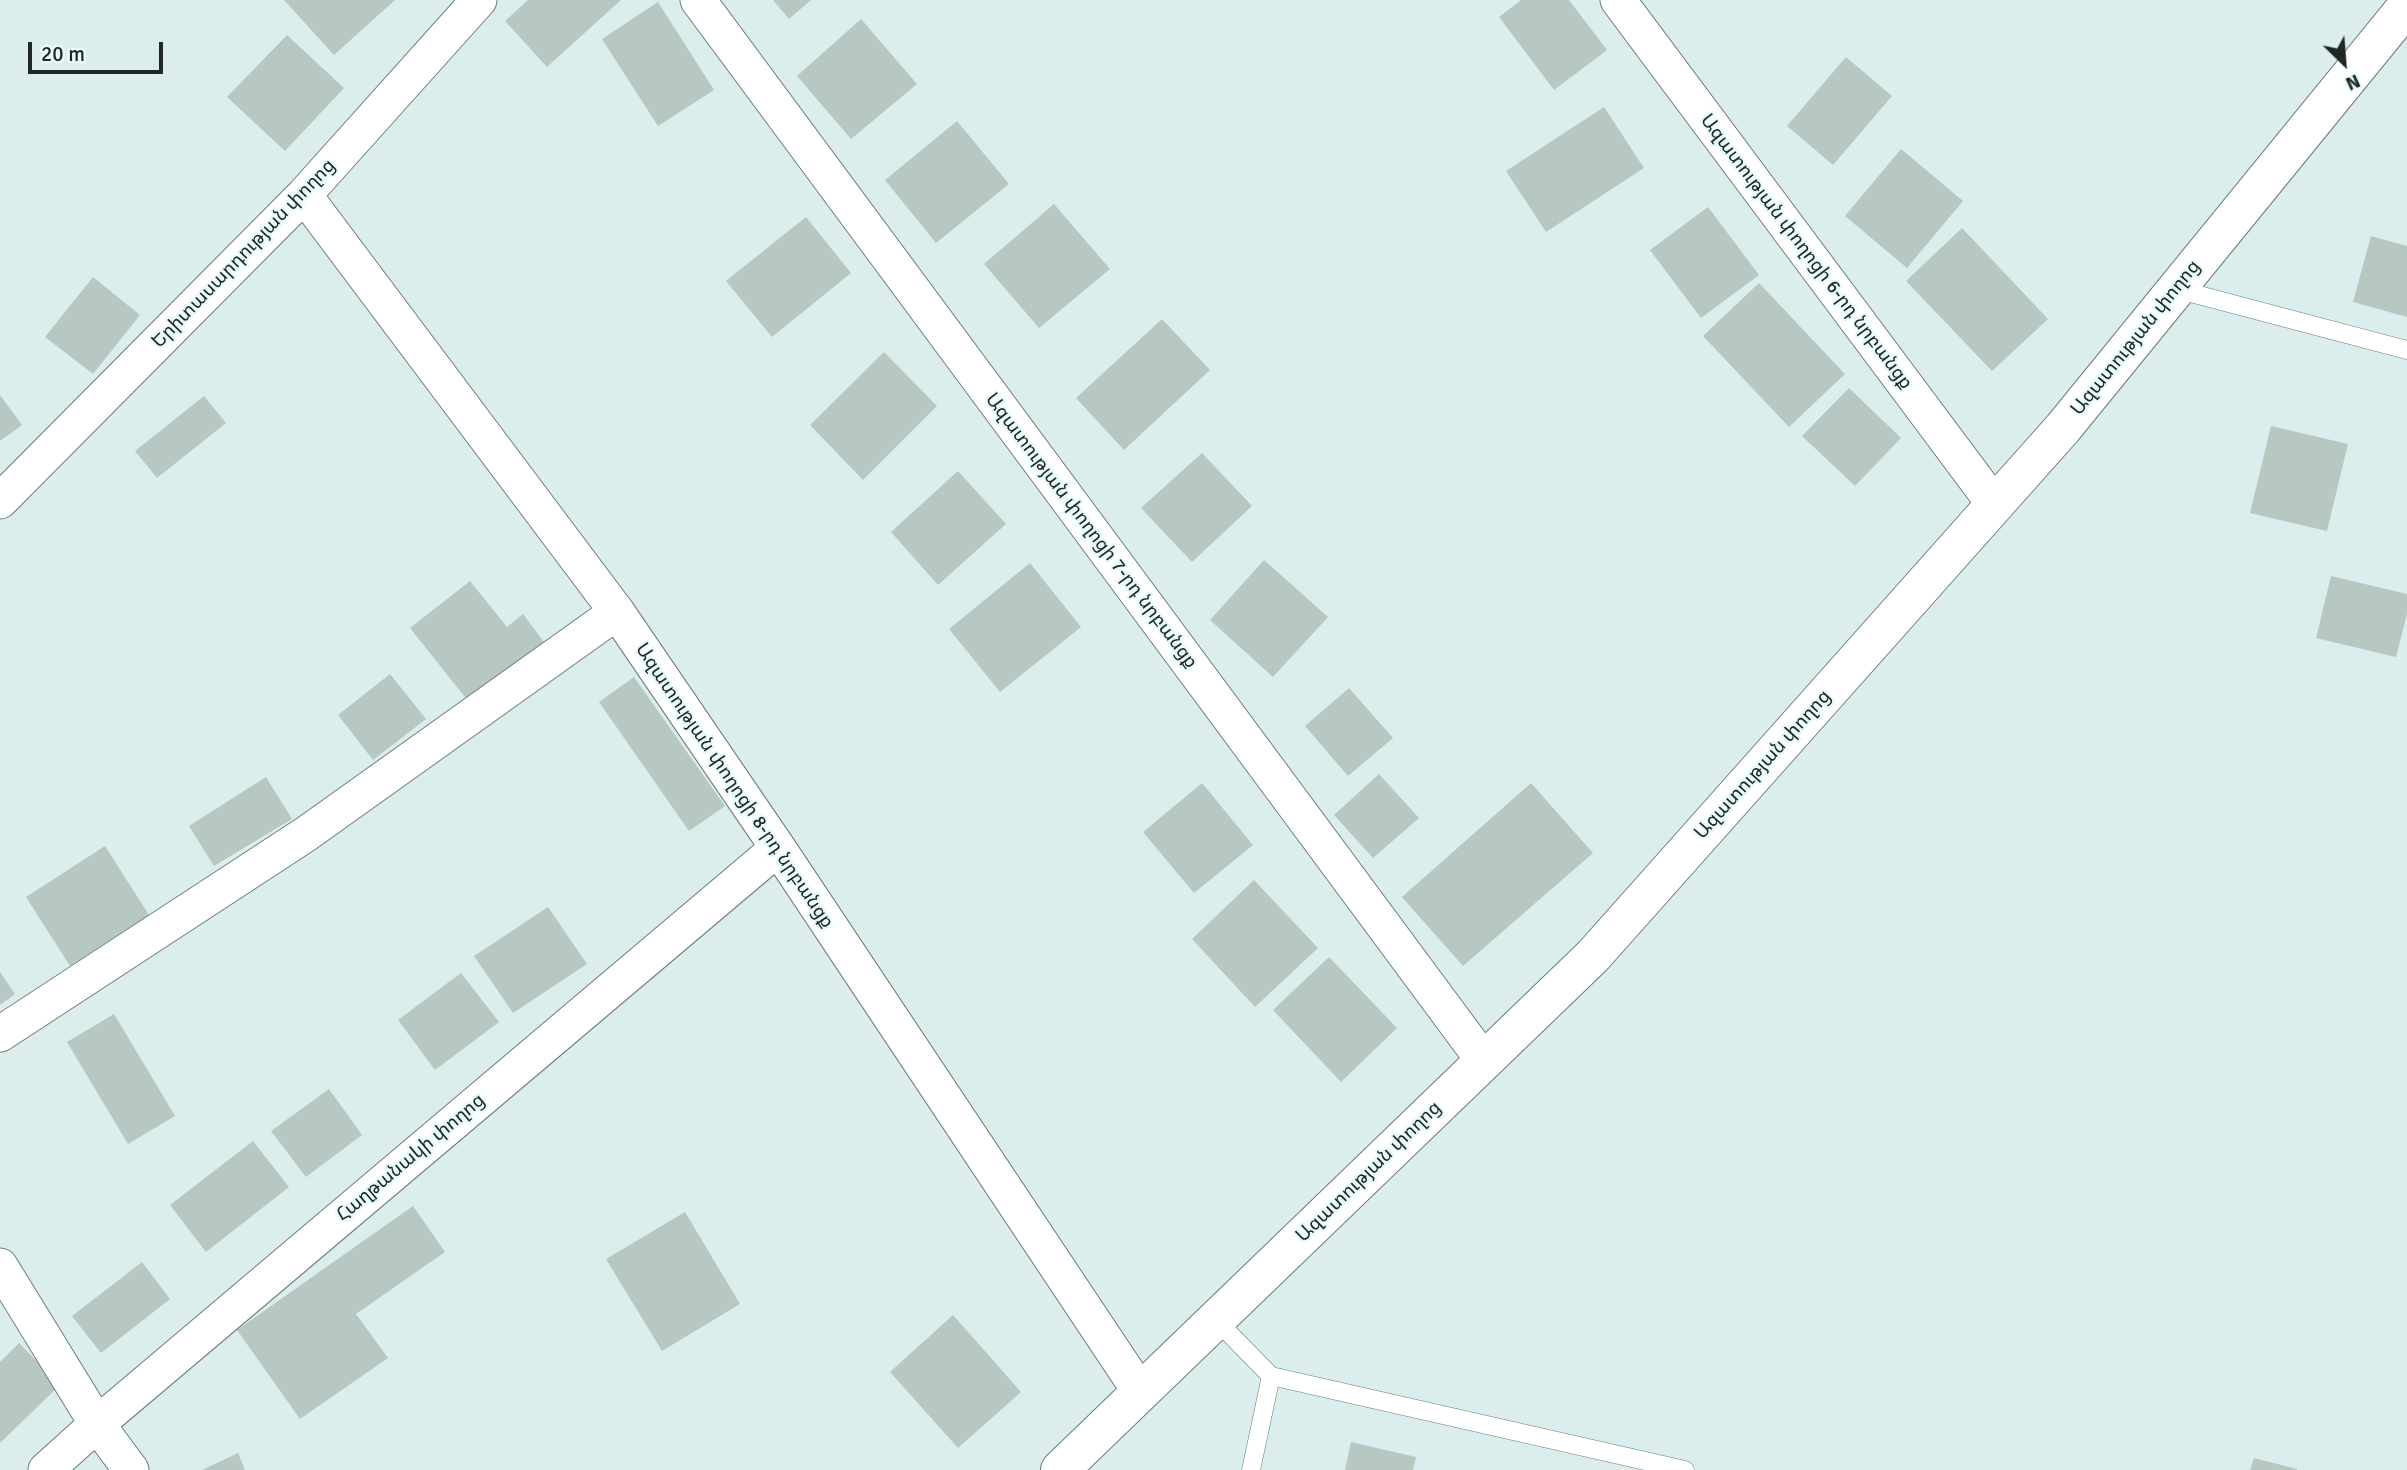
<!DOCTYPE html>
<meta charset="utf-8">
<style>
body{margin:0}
#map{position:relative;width:2407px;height:1470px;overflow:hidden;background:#dceded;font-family:Signika,sans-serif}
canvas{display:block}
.north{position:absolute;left:2309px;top:28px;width:70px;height:70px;-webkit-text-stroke:5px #e9fafa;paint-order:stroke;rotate:155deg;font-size:19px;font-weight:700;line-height:28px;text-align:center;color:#202727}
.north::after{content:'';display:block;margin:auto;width:24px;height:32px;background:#202727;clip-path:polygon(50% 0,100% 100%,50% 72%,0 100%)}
.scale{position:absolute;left:28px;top:42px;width:135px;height:32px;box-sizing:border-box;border:4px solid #202727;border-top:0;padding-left:9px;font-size:21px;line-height:24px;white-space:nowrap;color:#202727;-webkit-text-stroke:5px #e9fafa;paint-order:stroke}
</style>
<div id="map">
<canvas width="2407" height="1470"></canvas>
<div class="north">N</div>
<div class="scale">20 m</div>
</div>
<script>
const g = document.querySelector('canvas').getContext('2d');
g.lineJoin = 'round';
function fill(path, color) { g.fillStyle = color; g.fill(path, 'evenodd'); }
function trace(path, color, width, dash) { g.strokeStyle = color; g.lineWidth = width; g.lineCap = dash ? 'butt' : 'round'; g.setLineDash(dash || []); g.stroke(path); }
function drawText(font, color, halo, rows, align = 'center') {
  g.font = font + ' Signika,"Noto Sans Armenian",sans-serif'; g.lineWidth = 5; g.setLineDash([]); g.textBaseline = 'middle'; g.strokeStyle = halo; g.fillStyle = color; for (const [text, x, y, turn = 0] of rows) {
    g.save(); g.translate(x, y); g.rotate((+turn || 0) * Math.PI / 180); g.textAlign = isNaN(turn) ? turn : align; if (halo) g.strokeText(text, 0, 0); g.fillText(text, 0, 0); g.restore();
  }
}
fill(new Path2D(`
 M 284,0 L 395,0 L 334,55 Z
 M 528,0 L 621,0 L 547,67 L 505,21 Z
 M 773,0 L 811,0 L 789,19 Z
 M 1521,0 L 1569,0 L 1607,50 L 1554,90 L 1499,17 Z
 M 658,2 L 714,90 L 658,126 L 602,39 Z
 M 861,19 L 917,84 L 851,139 L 797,76 Z
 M 287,35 L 344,88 L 285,151 L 227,97 Z
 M 1846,57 L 1892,96 L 1833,165 L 1787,126 Z
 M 1604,107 L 1644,168 L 1546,232 L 1506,171 Z
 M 957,121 L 1009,184 L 936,243 L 885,180 Z
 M 1901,149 L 1963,201 L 1907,268 L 1845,216 Z
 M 1054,204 L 1110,269 L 1039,328 L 984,264 Z
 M 1708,207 L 1759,275 L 1701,318 L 1650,250 Z
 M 806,217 L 851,273 L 772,337 L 726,281 Z
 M 1962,228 L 2048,319 L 1992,371 L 1906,281 Z
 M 2371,236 L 2407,246 L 2407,317 L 2353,302 Z
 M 93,277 L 140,315 L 93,374 L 45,337 Z
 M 1759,283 L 1845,374 L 1789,427 L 1703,336 Z
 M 1162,319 L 1210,370 L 1124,450 L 1076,398 Z
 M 884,352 L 937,406 L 863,480 L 810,425 Z
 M 1849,388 L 1901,438 L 1855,486 L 1802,436 Z
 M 0,395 L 22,425 L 0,441 Z
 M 204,396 L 226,423 L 157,478 L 135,451 Z
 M 2271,426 L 2348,444 L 2327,531 L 2250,513 Z
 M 1202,453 L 1252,506 L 1192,562 L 1141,508 Z
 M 958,471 L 1006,524 L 938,585 L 891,532 Z
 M 1264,560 L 1328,617 L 1273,677 L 1210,620 Z
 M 1030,563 L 1081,627 L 1000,692 L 949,629 Z
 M 2331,576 L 2407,594 L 2407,614 L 2396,657 L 2316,638 Z
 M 470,581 L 507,627 L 523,614 L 547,646 L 472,706 L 410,628 Z
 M 390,674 L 426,719 L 373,760 L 338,715 Z
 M 634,677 L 725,806 L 689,831 L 599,702 Z
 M 1349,688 L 1393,738 L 1348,776 L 1305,726 Z
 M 1379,774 L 1419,818 L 1373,858 L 1334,815 Z
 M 266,777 L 292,819 L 214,866 L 189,826 Z
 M 1202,783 L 1253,845 L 1194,893 L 1143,832 Z
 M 1531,783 L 1593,853 L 1463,966 L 1402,897 Z
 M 105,846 L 149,915 L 70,966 L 26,897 Z
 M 1254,880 L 1318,948 L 1255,1007 L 1192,939 Z
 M 548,907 L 587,964 L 513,1013 L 474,956 Z
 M 1329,957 L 1397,1028 L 1341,1082 L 1273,1010 Z
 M 0,972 L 15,994 L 0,1005 Z
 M 461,973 L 499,1022 L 435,1070 L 398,1020 Z
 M 114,1014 L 175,1116 L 128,1144 L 67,1042 Z
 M 329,1089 L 362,1135 L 306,1177 L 271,1131 Z
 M 253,1141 L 289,1187 L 206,1252 L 170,1205 Z
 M 413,1206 L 445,1252 L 356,1314 L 388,1358 L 300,1419 L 237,1330 Z
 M 685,1212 L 740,1304 L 662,1351 L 606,1259 Z
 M 142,1262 L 170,1299 L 101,1353 L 72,1316 Z
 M 953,1315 L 1021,1392 L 958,1448 L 890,1372 Z
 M 19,1343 L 60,1385 L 0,1443 L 0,1362 Z
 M 1351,1442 L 1416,1457 L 1413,1470 L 1345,1470 Z
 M 238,1453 L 245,1470 L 202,1470 Z
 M 2254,1458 L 2297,1469 L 2297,1470 L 2250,1470 Z`), '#b7c7c2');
const lane = new Path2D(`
 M 2176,289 L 2407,350
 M 1216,1320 L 1271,1376 L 1251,1470
 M 1271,1376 L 1685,1470`);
const street = new Path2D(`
 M 698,0 L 1484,1061
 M 1618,0 L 1995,505
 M 304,195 L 617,612 L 778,848 L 1141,1393
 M 0,501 L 304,195 L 479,0
 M 0,1034 L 306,834 L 617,612
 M 0,1266 L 97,1424 L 131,1470
 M 46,1470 L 97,1424 L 778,848`);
const secondary = new Path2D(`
 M 1060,1470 L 1593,956 L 2063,428 L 2407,6`);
trace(lane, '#6c7c7c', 19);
trace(street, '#6c7c7c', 37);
trace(secondary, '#6c7c7c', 40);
trace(lane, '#fff', 18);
trace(street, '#fff', 35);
trace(secondary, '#fff', 38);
drawText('19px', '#202727', '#e9fafa', [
 ["Ազատության փողոցի 6-րդ նրբանցք",1806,252,53],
 ["Երիտասարդության փողոց",244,254,-46],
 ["Ազատության փողոց",2136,338,-51],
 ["Ազատության փողոցի 7-րդ նրբանցք",1091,531,53],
 ["Ազատության փողոց",1763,765,-48],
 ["Ազատության փողոցի 8-րդ նրբանցք",734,786,56],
 ["Հաղթանակի փողոց",411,1158,-40],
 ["Ազատության փողոց",1369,1172,-44]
]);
</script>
